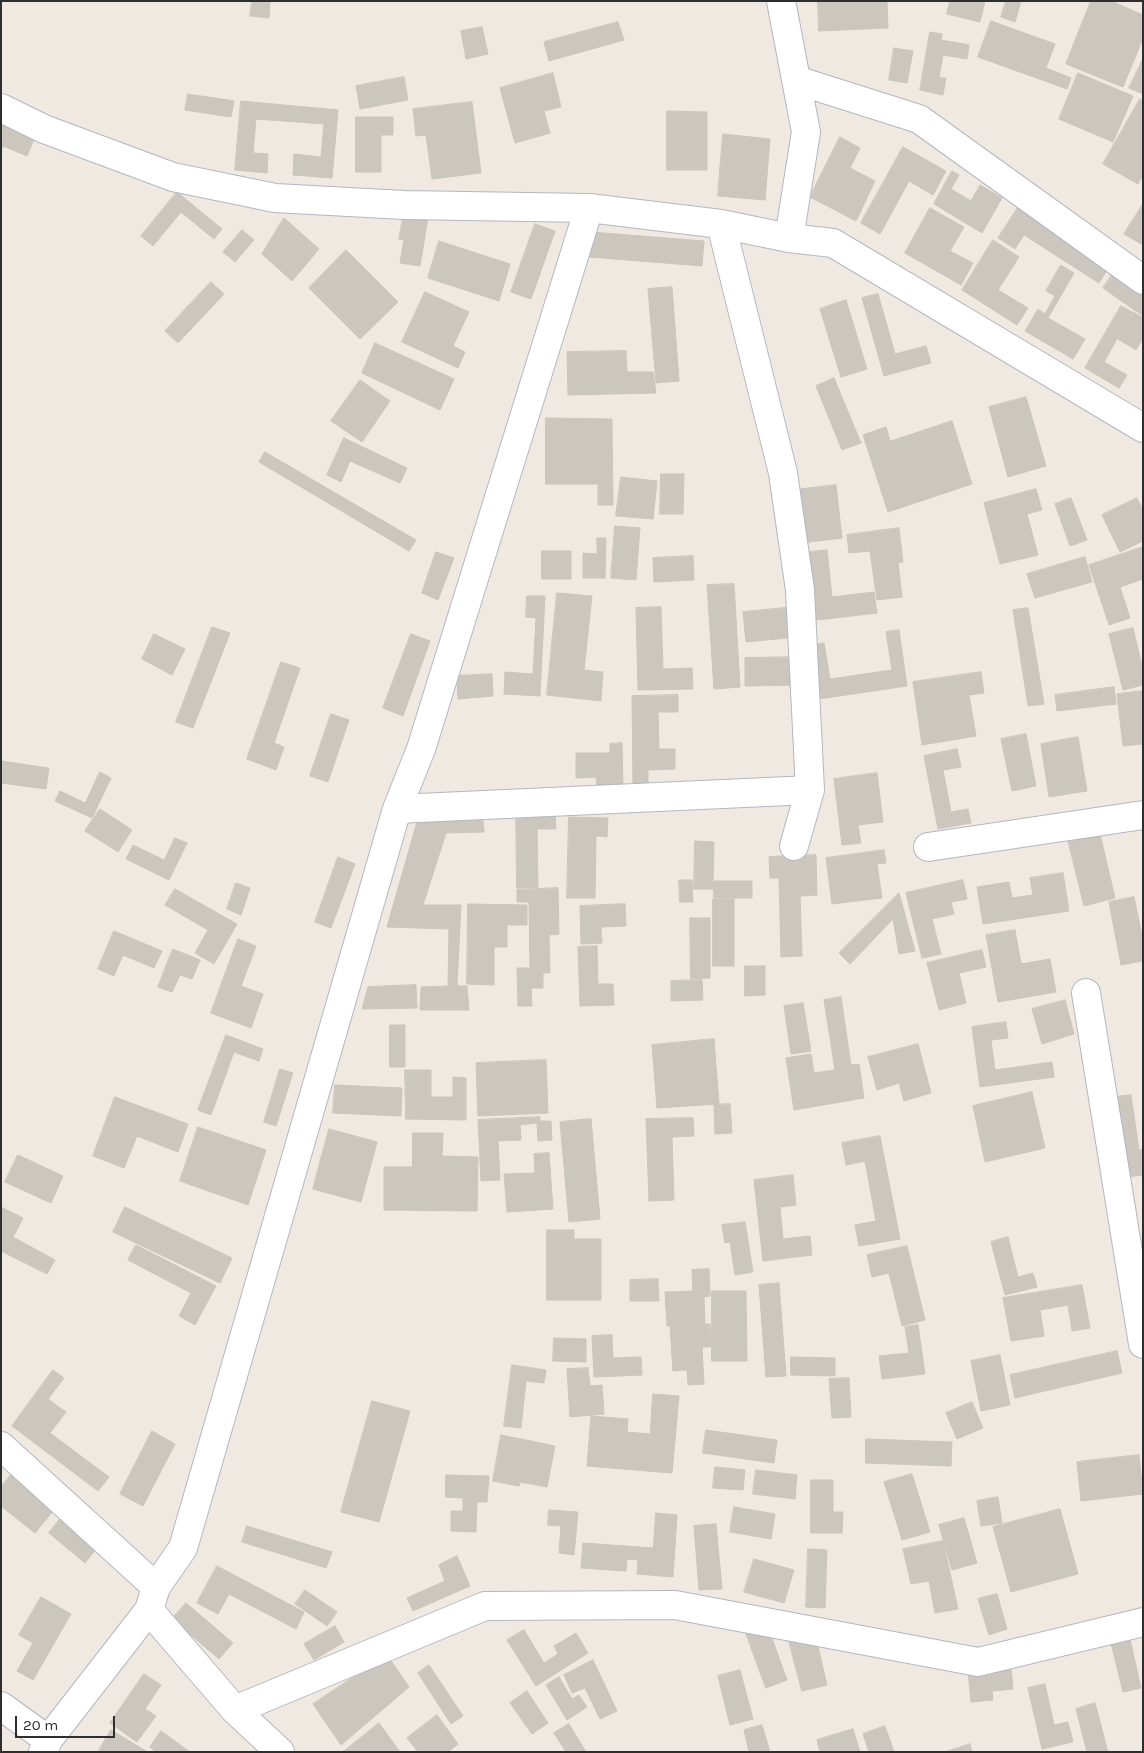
<!DOCTYPE html>
<style>
body{margin:0}
#map{position:relative;width:1144px;height:1753px;overflow:hidden;background:#efe9e1;font-family:Karla,sans-serif}
canvas{display:block}
.frame{position:absolute;inset:0;border:2px solid #2e2e2e;pointer-events:none}
.scale{position:absolute;left:15px;top:1716px;width:100px;height:22px;box-sizing:border-box;border:2px solid #2e2e2e;border-top:0;padding-left:6px;font-size:15px;line-height:18px;white-space:nowrap;color:#2e2e2e;-webkit-text-stroke:4px #fff;paint-order:stroke}
</style>
<div id="map">
<canvas width="1144" height="1753"></canvas>
<div class="frame"></div>
<div class="scale">20 m</div>
</div>
<script>
const g = document.querySelector('canvas').getContext('2d');
g.lineJoin = 'round';
function fill(path, color) { g.fillStyle = color; g.fill(path, 'evenodd'); }
function trace(path, color, width, dash) { g.strokeStyle = color; g.lineWidth = width; g.lineCap = dash ? 'butt' : 'round'; g.setLineDash(dash || []); g.stroke(path); }
const building = new Path2D(`
 M 252,1 L 270,1 L 269,18 L 250,16 Z
 M 818,1 L 887,1 L 888,28 L 819,31 Z
 M 950,1 L 985,1 L 980,22 L 947,14 Z
 M 1006,1 L 1021,1 L 1015,22 L 1001,17 Z
 M 1091,1 L 1111,1 L 1143,15 L 1143,38 L 1123,87 L 1066,64 Z
 M 991,21 L 1055,44 L 1046,68 L 1071,78 L 1067,89 L 978,57 Z
 M 618,22 L 624,40 L 549,61 L 544,42 Z
 M 482,27 L 488,54 L 466,59 L 461,31 Z
 M 930,32 L 942,34 L 941,40 L 969,45 L 967,59 L 943,55 L 939,78 L 946,78 L 943,95 L 920,90 Z
 M 894,48 L 913,51 L 907,83 L 889,80 Z
 M 1143,59 L 1143,94 L 1129,88 Z
 M 553,73 L 561,107 L 544,111 L 550,133 L 515,143 L 500,88 Z
 M 1078,73 L 1133,96 L 1113,142 L 1059,119 Z
 M 404,77 L 408,100 L 360,109 L 356,86 Z
 M 188,94 L 234,101 L 231,117 L 185,110 Z
 M 1140,99 L 1143,101 L 1143,175 L 1138,184 L 1103,164 Z
 M 241,101 L 338,110 L 332,178 L 293,175 L 294,154 L 321,157 L 324,124 L 256,119 L 253,153 L 268,154 L 267,173 L 235,170 Z
 M 472,102 L 481,173 L 432,179 L 426,135 L 416,136 L 413,109 Z
 M 667,111 L 707,112 L 707,170 L 667,170 Z
 M 356,117 L 393,117 L 393,135 L 381,135 L 381,172 L 356,172 Z
 M 1,124 L 34,139 L 27,156 L 3,146 L 1,151 Z
 M 723,134 L 770,139 L 765,200 L 718,196 Z
 M 840,137 L 860,148 L 850,168 L 875,181 L 856,221 L 810,197 Z
 M 903,147 L 946,171 L 933,195 L 909,181 L 880,234 L 861,223 Z
 M 952,171 L 959,175 L 951,189 L 971,201 L 980,185 L 1002,198 L 982,233 L 934,204 Z
 M 177,192 L 222,229 L 214,239 L 181,212 L 153,246 L 141,236 Z
 M 1143,204 L 1143,245 L 1124,234 Z
 M 1019,206 L 1111,264 L 1099,283 L 1024,235 L 1015,249 L 998,238 Z
 M 930,208 L 964,227 L 950,251 L 973,263 L 961,285 L 905,253 Z
 M 404,213 L 428,218 L 420,266 L 400,263 L 404,240 L 399,239 Z
 M 284,218 L 319,249 L 292,281 L 262,254 Z
 M 535,224 L 555,231 L 531,299 L 511,292 Z
 M 242,230 L 254,240 L 235,262 L 223,252 Z
 M 591,232 L 704,241 L 702,266 L 589,257 Z
 M 993,240 L 1019,257 L 998,290 L 1028,308 L 1017,325 L 962,290 Z
 M 439,241 L 510,264 L 499,301 L 428,278 Z
 M 346,250 L 398,302 L 360,339 L 309,288 Z
 M 1061,265 L 1074,273 L 1048,318 L 1085,339 L 1073,359 L 1025,331 L 1038,309 L 1045,314 L 1055,296 L 1046,291 Z
 M 1114,272 L 1143,292 L 1143,316 L 1103,288 Z
 M 211,282 L 224,294 L 178,343 L 165,331 Z
 M 672,287 L 679,381 L 656,383 L 648,289 Z
 M 425,292 L 469,312 L 453,346 L 465,352 L 458,368 L 402,342 Z
 M 878,294 L 895,354 L 926,346 L 931,363 L 884,376 L 862,298 Z
 M 846,300 L 867,369 L 841,377 L 820,309 Z
 M 1121,306 L 1132,312 L 1104,362 L 1127,375 L 1119,388 L 1085,368 Z
 M 1133,312 L 1143,318 L 1143,338 L 1136,350 L 1118,339 Z
 M 375,343 L 454,379 L 440,410 L 362,373 Z
 M 626,351 L 627,372 L 653,372 L 656,393 L 568,395 L 567,352 Z
 M 834,378 L 861,443 L 842,450 L 816,386 Z
 M 360,380 L 390,401 L 362,442 L 331,421 Z
 M 1026,397 L 1046,466 L 1008,477 L 989,407 Z
 M 546,418 L 612,419 L 613,505 L 598,505 L 598,484 L 546,484 Z
 M 952,421 L 972,484 L 888,512 L 863,435 L 886,427 L 890,441 Z
 M 344,438 L 407,468 L 400,483 L 350,461 L 341,482 L 327,475 Z
 M 265,452 L 416,540 L 409,551 L 259,462 Z
 M 661,474 L 684,474 L 683,514 L 660,514 Z
 M 621,477 L 657,481 L 653,519 L 616,516 Z
 M 836,485 L 842,538 L 802,543 L 795,490 Z
 M 1036,489 L 1042,510 L 1027,514 L 1038,555 L 1000,564 L 984,503 Z
 M 1071,498 L 1087,540 L 1070,546 L 1055,504 Z
 M 1137,498 L 1143,510 L 1143,541 L 1120,552 L 1102,515 Z
 M 615,526 L 640,528 L 636,580 L 611,578 Z
 M 899,528 L 903,562 L 898,563 L 902,597 L 877,600 L 870,551 L 849,553 L 847,535 Z
 M 597,538 L 606,538 L 605,578 L 583,578 L 583,553 L 597,554 Z
 M 1143,547 L 1143,579 L 1120,587 L 1130,618 L 1109,625 L 1089,565 Z
 M 827,550 L 832,597 L 874,592 L 877,613 L 809,621 L 801,553 Z
 M 542,551 L 571,551 L 571,579 L 542,579 Z
 M 436,552 L 454,558 L 438,600 L 422,593 Z
 M 693,556 L 694,580 L 654,582 L 653,558 Z
 M 1085,557 L 1092,582 L 1035,598 L 1027,574 Z
 M 734,584 L 740,687 L 714,689 L 707,585 Z
 M 557,593 L 592,596 L 584,670 L 603,672 L 601,701 L 547,695 Z
 M 527,596 L 545,596 L 540,696 L 504,694 L 505,672 L 533,674 L 536,618 L 526,617 Z
 M 661,607 L 663,669 L 692,668 L 693,689 L 638,690 L 636,608 Z
 M 795,607 L 797,637 L 746,642 L 743,612 Z
 M 1028,608 L 1044,704 L 1028,706 L 1013,610 Z
 M 212,627 L 230,633 L 193,728 L 176,722 Z
 M 1133,628 L 1143,670 L 1143,685 L 1123,690 L 1109,634 Z
 M 899,630 L 907,686 L 819,699 L 811,645 L 824,643 L 830,679 L 892,670 L 886,632 Z
 M 154,634 L 185,649 L 172,675 L 142,659 Z
 M 411,634 L 430,641 L 403,716 L 383,708 Z
 M 801,657 L 801,685 L 745,686 L 745,658 Z
 M 281,662 L 300,668 L 274,743 L 284,747 L 276,770 L 247,759 Z
 M 981,672 L 984,693 L 969,695 L 976,736 L 922,745 L 913,682 Z
 M 492,674 L 493,696 L 458,699 L 457,676 Z
 M 1114,687 L 1116,704 L 1057,711 L 1055,695 Z
 M 1143,691 L 1143,744 L 1123,746 L 1117,694 Z
 M 678,695 L 678,712 L 658,712 L 659,749 L 675,749 L 675,769 L 648,770 L 648,787 L 633,787 L 632,696 Z
 M 331,714 L 349,720 L 328,782 L 310,776 Z
 M 1026,734 L 1036,786 L 1012,791 L 1001,739 Z
 M 1078,737 L 1087,791 L 1049,797 L 1041,744 Z
 M 622,743 L 623,788 L 597,789 L 596,777 L 576,778 L 576,753 L 610,753 L 610,744 Z
 M 957,749 L 961,767 L 943,770 L 951,812 L 968,809 L 971,823 L 938,829 L 924,756 Z
 M 1,761 L 49,768 L 46,789 L 1,783 Z
 M 100,772 L 111,778 L 92,818 L 55,801 L 60,791 L 85,803 Z
 M 877,773 L 883,822 L 858,825 L 861,843 L 842,845 L 834,779 Z
 M 516,807 L 555,807 L 556,829 L 537,829 L 538,888 L 517,888 Z
 M 100,809 L 132,830 L 118,852 L 85,831 Z
 M 569,817 L 608,818 L 607,837 L 596,836 L 595,898 L 567,898 Z
 M 483,820 L 484,832 L 446,833 L 423,905 L 461,905 L 457,986 L 467,986 L 469,1010 L 420,1010 L 421,987 L 448,986 L 449,929 L 387,927 L 417,822 Z
 M 1100,834 L 1115,898 L 1084,906 L 1068,841 Z
 M 175,838 L 187,843 L 169,880 L 126,859 L 133,845 L 164,860 Z
 M 695,841 L 714,842 L 713,889 L 694,889 Z
 M 884,850 L 886,863 L 877,864 L 882,898 L 832,904 L 826,858 Z
 M 816,855 L 817,895 L 800,896 L 802,956 L 781,957 L 779,878 L 770,878 L 769,857 Z
 M 338,857 L 355,864 L 331,928 L 315,922 Z
 M 1063,873 L 1069,911 L 983,924 L 977,887 L 1009,882 L 1012,898 L 1033,895 L 1030,878 Z
 M 679,880 L 692,880 L 693,902 L 680,902 Z
 M 963,880 L 967,899 L 951,902 L 954,914 L 932,919 L 941,954 L 922,958 L 906,893 Z
 M 714,881 L 752,881 L 752,898 L 714,898 Z
 M 236,883 L 250,888 L 241,915 L 227,909 Z
 M 558,888 L 559,934 L 549,935 L 550,973 L 543,973 L 543,988 L 531,988 L 532,1006 L 518,1006 L 517,968 L 530,968 L 529,902 L 517,902 L 517,890 Z
 M 175,889 L 237,924 L 214,964 L 195,953 L 208,930 L 165,905 Z
 M 899,893 L 915,951 L 899,954 L 893,919 L 850,964 L 839,953 Z
 M 1134,897 L 1143,940 L 1143,961 L 1121,965 L 1109,902 Z
 M 713,899 L 734,899 L 734,966 L 713,966 Z
 M 468,904 L 527,905 L 527,925 L 507,925 L 507,947 L 494,947 L 494,985 L 467,984 Z
 M 625,904 L 626,926 L 601,927 L 602,943 L 581,944 L 580,906 Z
 M 690,918 L 710,918 L 710,978 L 691,979 Z
 M 1015,930 L 1021,964 L 1050,959 L 1056,992 L 998,1002 L 986,935 Z
 M 114,931 L 162,951 L 154,968 L 123,955 L 114,976 L 98,969 Z
 M 238,939 L 256,946 L 241,986 L 263,994 L 251,1028 L 211,1013 Z
 M 597,946 L 598,984 L 613,984 L 614,1005 L 580,1006 L 578,947 Z
 M 173,949 L 200,960 L 192,979 L 180,975 L 172,992 L 158,987 Z
 M 982,950 L 986,967 L 959,973 L 966,1003 L 939,1010 L 927,963 Z
 M 745,966 L 765,966 L 765,995 L 745,996 Z
 M 702,980 L 703,1000 L 671,1001 L 671,981 Z
 M 416,985 L 417,1008 L 362,1009 L 368,987 Z
 M 841,997 L 851,1065 L 859,1064 L 864,1098 L 794,1110 L 786,1058 L 811,1054 L 814,1073 L 835,1070 L 824,1000 Z
 M 1065,1000 L 1074,1034 L 1042,1044 L 1032,1009 Z
 M 803,1003 L 811,1051 L 791,1054 L 784,1006 Z
 M 1006,1022 L 1008,1038 L 991,1040 L 995,1070 L 1052,1062 L 1054,1077 L 980,1087 L 972,1027 Z
 M 390,1025 L 405,1025 L 405,1067 L 390,1067 Z
 M 226,1035 L 263,1049 L 259,1061 L 234,1052 L 211,1115 L 198,1110 Z
 M 714,1039 L 719,1104 L 657,1108 L 652,1045 Z
 M 918,1044 L 931,1093 L 904,1101 L 899,1083 L 877,1090 L 868,1057 Z
 M 546,1060 L 548,1113 L 478,1116 L 476,1063 Z
 M 280,1069 L 293,1073 L 276,1126 L 264,1122 Z
 M 405,1070 L 431,1070 L 431,1097 L 453,1097 L 453,1077 L 466,1078 L 466,1120 L 406,1119 Z
 M 335,1085 L 402,1088 L 401,1116 L 333,1113 Z
 M 1032,1092 L 1045,1148 L 985,1162 L 973,1106 Z
 M 1131,1095 L 1139,1150 L 1143,1149 L 1143,1175 L 1127,1177 L 1115,1097 Z
 M 115,1097 L 188,1124 L 178,1152 L 137,1136 L 124,1168 L 93,1156 Z
 M 730,1104 L 732,1133 L 715,1134 L 714,1105 Z
 M 540,1117 L 540,1121 L 551,1121 L 552,1140 L 538,1141 L 537,1123 L 520,1125 L 521,1140 L 498,1141 L 500,1180 L 481,1181 L 478,1120 Z
 M 693,1118 L 694,1136 L 672,1137 L 674,1200 L 649,1201 L 646,1119 Z
 M 591,1119 L 600,1219 L 569,1222 L 560,1122 Z
 M 198,1127 L 266,1150 L 248,1205 L 180,1181 Z
 M 329,1129 L 377,1142 L 361,1202 L 313,1189 Z
 M 413,1133 L 443,1133 L 442,1156 L 478,1157 L 477,1211 L 384,1210 L 384,1167 L 412,1167 Z
 M 880,1136 L 900,1239 L 859,1246 L 855,1225 L 876,1221 L 865,1161 L 846,1165 L 842,1143 Z
 M 549,1153 L 553,1209 L 507,1212 L 504,1174 L 535,1173 L 534,1154 Z
 M 18,1155 L 63,1176 L 51,1203 L 5,1182 Z
 M 793,1175 L 796,1205 L 780,1207 L 783,1239 L 810,1236 L 812,1255 L 763,1261 L 754,1180 Z
 M 1,1207 L 23,1218 L 13,1237 L 55,1260 L 47,1274 L 1,1251 Z
 M 125,1207 L 232,1258 L 220,1283 L 113,1232 Z
 M 745,1222 L 753,1272 L 735,1275 L 730,1242 L 725,1243 L 722,1225 Z
 M 547,1230 L 574,1230 L 574,1239 L 601,1239 L 601,1300 L 547,1300 Z
 M 1008,1237 L 1018,1277 L 1033,1273 L 1037,1287 L 1005,1295 L 991,1242 Z
 M 136,1245 L 216,1286 L 195,1325 L 179,1316 L 191,1293 L 128,1260 Z
 M 907,1246 L 925,1320 L 902,1326 L 889,1273 L 872,1277 L 867,1255 Z
 M 709,1269 L 710,1296 L 704,1297 L 705,1324 L 710,1324 L 711,1347 L 702,1347 L 704,1384 L 688,1385 L 687,1370 L 673,1371 L 670,1326 L 667,1326 L 665,1292 L 693,1291 L 692,1270 Z
 M 658,1279 L 659,1301 L 630,1301 L 630,1280 Z
 M 779,1283 L 786,1376 L 766,1377 L 759,1285 Z
 M 1082,1285 L 1090,1328 L 1072,1331 L 1068,1305 L 1040,1310 L 1044,1336 L 1011,1341 L 1003,1298 Z
 M 712,1291 L 746,1291 L 747,1361 L 712,1361 Z
 M 918,1325 L 925,1374 L 882,1379 L 879,1356 L 909,1353 L 905,1327 Z
 M 612,1335 L 613,1358 L 641,1357 L 642,1375 L 594,1377 L 592,1336 Z
 M 554,1338 L 586,1339 L 586,1362 L 553,1361 Z
 M 1117,1351 L 1122,1373 L 1015,1398 L 1010,1375 Z
 M 1000,1355 L 1010,1405 L 981,1411 L 971,1361 Z
 M 791,1357 L 835,1358 L 835,1376 L 791,1375 Z
 M 512,1365 L 546,1370 L 544,1383 L 526,1381 L 521,1428 L 504,1426 Z
 M 588,1368 L 590,1386 L 602,1385 L 604,1414 L 570,1417 L 567,1369 Z
 M 53,1370 L 64,1378 L 48,1399 L 66,1412 L 50,1433 L 109,1477 L 98,1491 L 12,1426 Z
 M 849,1378 L 851,1417 L 832,1418 L 829,1379 Z
 M 653,1394 L 679,1396 L 672,1473 L 587,1466 L 591,1416 L 628,1419 L 627,1432 L 650,1434 Z
 M 372,1401 L 410,1411 L 379,1522 L 341,1512 Z
 M 972,1402 L 983,1428 L 957,1439 L 946,1413 Z
 M 706,1430 L 777,1440 L 774,1463 L 703,1453 Z
 M 152,1431 L 175,1444 L 143,1506 L 120,1494 Z
 M 501,1435 L 555,1446 L 547,1487 L 520,1482 L 519,1486 L 493,1481 Z
 M 866,1439 L 952,1442 L 951,1466 L 866,1463 Z
 M 1139,1455 L 1143,1494 L 1081,1501 L 1077,1462 Z
 M 715,1467 L 745,1470 L 743,1490 L 713,1488 Z
 M 15,1470 L 58,1505 L 35,1533 L 1,1506 L 1,1487 Z
 M 756,1470 L 797,1475 L 795,1499 L 753,1494 Z
 M 912,1474 L 930,1532 L 902,1540 L 884,1482 Z
 M 446,1475 L 489,1476 L 487,1502 L 477,1502 L 476,1532 L 451,1531 L 451,1511 L 463,1511 L 463,1498 L 446,1497 Z
 M 811,1480 L 833,1480 L 833,1512 L 843,1512 L 842,1533 L 811,1533 Z
 M 998,1497 L 1002,1523 L 981,1526 L 977,1501 Z
 M 734,1507 L 775,1514 L 771,1539 L 730,1532 Z
 M 1060,1509 L 1078,1574 L 1011,1592 L 993,1527 Z
 M 549,1510 L 578,1512 L 574,1555 L 559,1553 L 561,1526 L 548,1525 Z
 M 656,1513 L 677,1515 L 673,1577 L 637,1574 L 638,1560 L 627,1559 L 626,1571 L 581,1568 L 583,1543 L 653,1548 Z
 M 64,1514 L 100,1544 L 85,1563 L 49,1533 Z
 M 964,1518 L 977,1563 L 952,1570 L 939,1525 Z
 M 716,1524 L 722,1589 L 699,1590 L 694,1526 Z
 M 247,1526 L 332,1552 L 326,1568 L 242,1542 Z
 M 943,1541 L 958,1609 L 935,1613 L 929,1581 L 911,1584 L 903,1549 Z
 M 808,1549 L 827,1550 L 825,1608 L 806,1607 Z
 M 457,1556 L 470,1586 L 413,1611 L 407,1598 L 445,1581 L 439,1565 Z
 M 754,1559 L 794,1570 L 784,1603 L 744,1592 Z
 M 217,1566 L 304,1612 L 296,1629 L 229,1594 L 218,1614 L 197,1603 Z
 M 305,1590 L 337,1612 L 327,1626 L 295,1604 Z
 M 997,1594 L 1007,1629 L 989,1635 L 978,1599 Z
 M 41,1597 L 71,1614 L 33,1680 L 17,1671 L 33,1643 L 19,1635 Z
 M 186,1603 L 233,1643 L 219,1659 L 172,1619 Z
 M 743,1625 L 769,1630 L 787,1680 L 766,1688 Z
 M 335,1626 L 344,1642 L 314,1660 L 304,1644 Z
 M 524,1630 L 544,1663 L 558,1654 L 554,1646 L 576,1633 L 588,1653 L 536,1686 L 507,1640 Z
 M 788,1637 L 816,1638 L 827,1685 L 802,1691 Z
 M 1130,1639 L 1141,1688 L 1123,1692 L 1111,1643 Z
 M 387,1655 L 409,1687 L 341,1745 L 313,1704 Z
 M 593,1660 L 617,1711 L 600,1719 L 585,1688 L 572,1693 L 564,1675 Z
 M 429,1665 L 463,1716 L 451,1724 L 418,1673 Z
 M 1011,1666 L 1013,1689 L 992,1691 L 993,1700 L 971,1702 L 968,1670 Z
 M 740,1670 L 753,1719 L 730,1725 L 718,1676 Z
 M 144,1674 L 161,1685 L 145,1709 L 156,1716 L 137,1742 L 110,1723 Z
 M 559,1677 L 572,1699 L 579,1695 L 587,1707 L 567,1720 L 546,1685 Z
 M 1045,1684 L 1054,1725 L 1068,1722 L 1073,1742 L 1042,1749 L 1028,1688 Z
 M 527,1691 L 548,1723 L 532,1734 L 510,1703 Z
 M 1095,1703 L 1108,1752 L 1087,1752 L 1076,1709 Z
 M 437,1715 L 458,1744 L 448,1752 L 418,1752 L 407,1738 Z
 M 379,1723 L 400,1752 L 343,1752 Z
 M 569,1724 L 586,1752 L 566,1752 L 554,1733 Z
 M 762,1725 L 770,1752 L 749,1752 L 744,1730 Z
 M 885,1726 L 894,1752 L 869,1752 L 863,1734 Z
 M 853,1729 L 860,1752 L 820,1752 L 817,1740 Z
 M 111,1730 L 146,1751 L 145,1752 L 98,1752 Z
 M 161,1731 L 190,1752 L 156,1752 L 150,1747 Z
 M 970,1744 L 972,1752 L 945,1752 Z`);
fill(building, '#cbc7bf');
trace(building, '#cbc5ba', 1);
const street = new Path2D(`
 M 781,1 L 806,132 L 789,238
 M 796,80 L 919,119 L 1143,280
 M 1,108 L 44,129 L 173,177 L 275,198 L 404,205 L 589,208 L 721,224 L 789,238 L 833,243 L 1143,428
 M 721,224 L 783,473 L 800,590 L 810,790 L 794,846
 M 397,809 L 810,790
 M 928,847 L 1143,815
 M 1086,993 L 1143,1344
 M 1,1446 L 156,1587
 M 149,1610 L 235,1710 L 280,1752
 M 1,1706 L 48,1740
 M 235,1710 L 485,1606 L 675,1605 L 978,1662 L 1143,1622
 M 43,1752 L 48,1740 L 149,1610 L 156,1587 L 183,1548 L 397,809 L 421,749 L 589,208`);
trace(street, '#b4b7c1', 30);
trace(street, '#fff', 28);
</script>
